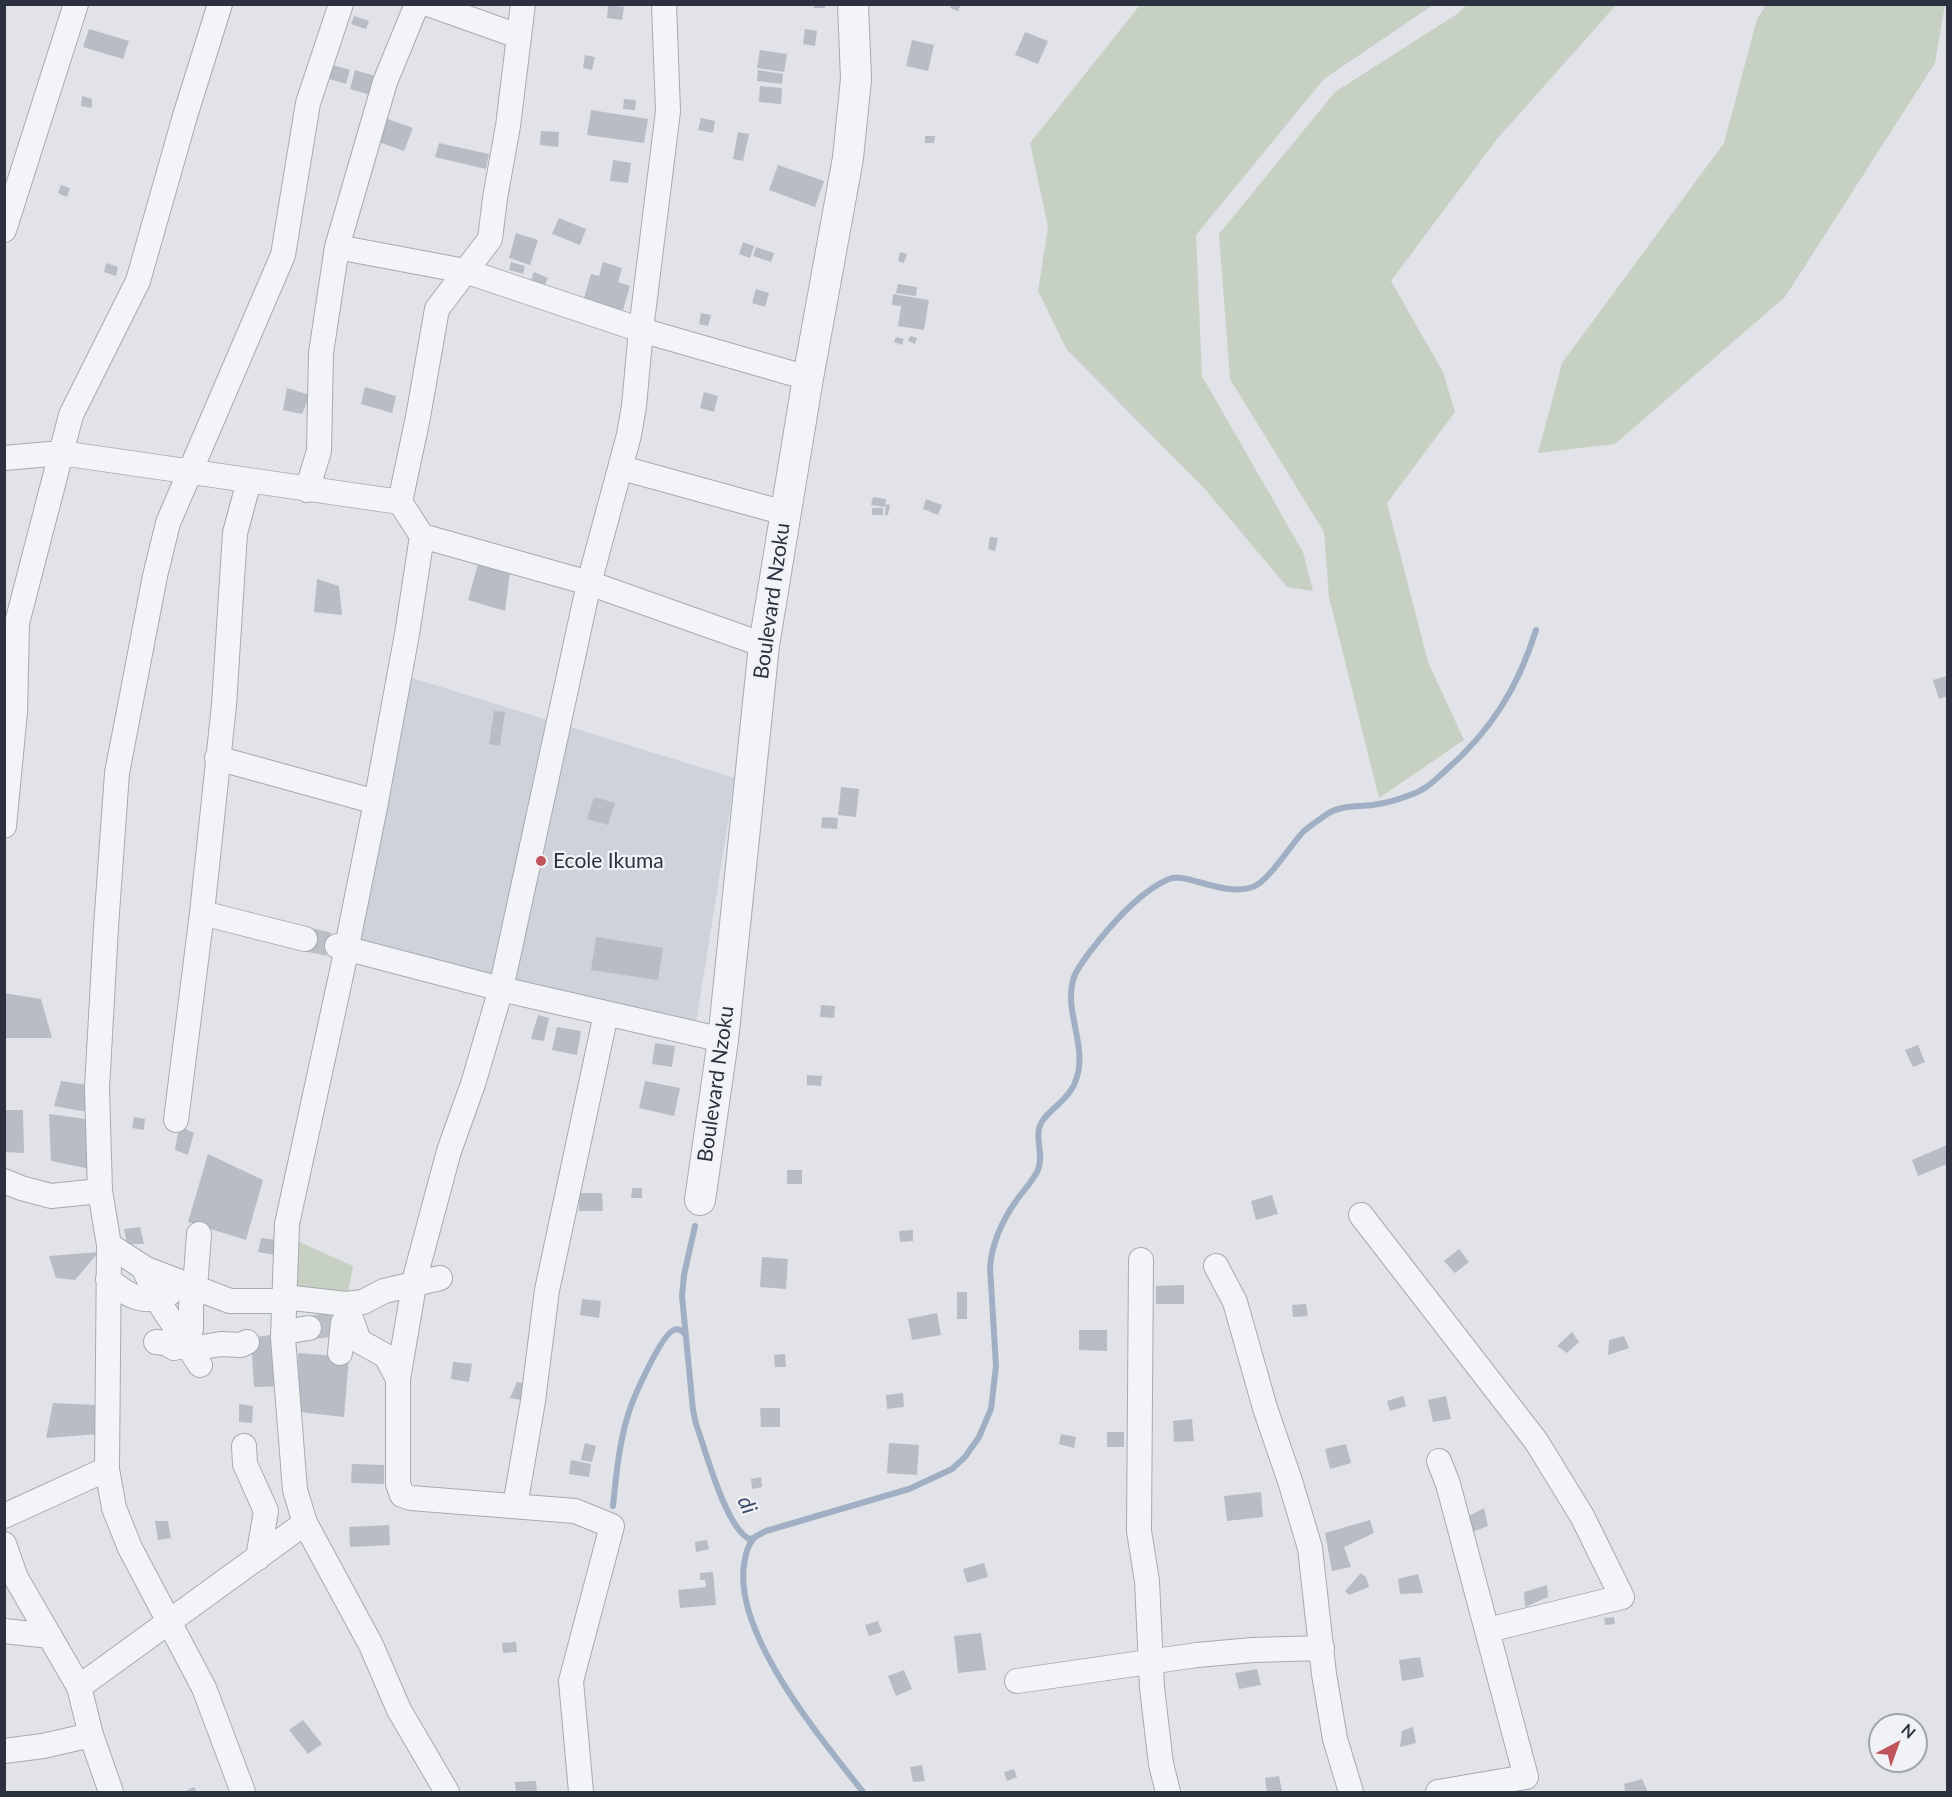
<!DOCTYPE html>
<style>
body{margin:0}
#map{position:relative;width:1952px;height:1797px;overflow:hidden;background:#e1e3e8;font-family:Lato,sans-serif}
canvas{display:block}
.frame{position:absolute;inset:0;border:6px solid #2b313e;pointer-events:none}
.north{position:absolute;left:1868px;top:1713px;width:60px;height:60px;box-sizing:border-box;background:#f0f2f6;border:2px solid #a1a5ac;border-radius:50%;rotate:41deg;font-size:16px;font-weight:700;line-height:24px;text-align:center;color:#2b313e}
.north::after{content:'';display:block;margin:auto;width:21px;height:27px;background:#bf545d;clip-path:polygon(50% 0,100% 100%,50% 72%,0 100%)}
</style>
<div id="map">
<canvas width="1952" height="1797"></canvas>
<div class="frame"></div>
<div class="north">N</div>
</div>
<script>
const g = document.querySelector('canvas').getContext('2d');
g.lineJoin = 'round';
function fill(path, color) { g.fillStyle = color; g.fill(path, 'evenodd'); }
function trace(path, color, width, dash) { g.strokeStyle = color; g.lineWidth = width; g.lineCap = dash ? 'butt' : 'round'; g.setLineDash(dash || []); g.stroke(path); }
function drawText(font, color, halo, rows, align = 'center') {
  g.font = font + ' Lato,sans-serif'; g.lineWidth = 4.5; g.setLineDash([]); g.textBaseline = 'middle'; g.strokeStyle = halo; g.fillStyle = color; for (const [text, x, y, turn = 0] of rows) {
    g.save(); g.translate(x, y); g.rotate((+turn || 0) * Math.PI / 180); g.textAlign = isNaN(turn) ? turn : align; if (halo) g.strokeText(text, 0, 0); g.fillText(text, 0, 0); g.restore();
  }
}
fill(new Path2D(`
 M 396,673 L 735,778 L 695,1030 L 344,945 Z`), '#cfd2da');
fill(new Path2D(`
 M 1140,5 L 1433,5 L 1324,79 L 1196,235 L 1202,376 L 1303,552 L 1313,591 L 1287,587 L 1204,488 L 1067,350 L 1038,291 L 1048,227 L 1030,143 Z
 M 1467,5 L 1616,5 L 1497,139 L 1391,281 L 1443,372 L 1455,412 L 1387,503 L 1428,662 L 1464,740 L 1379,798 L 1329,597 L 1324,532 L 1230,379 L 1219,234 L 1335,92 L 1457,14 Z
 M 1766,5 L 1945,5 L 1935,63 L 1785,297 L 1615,444 L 1538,453 L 1562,363 L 1724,143 L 1757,19 Z
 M 290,1238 L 353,1266 L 346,1304 L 284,1297 Z`), '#c6d1c3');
trace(new Path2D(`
 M 695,1226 L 684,1275 L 682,1296 L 693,1410 L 696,1424 C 706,1451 725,1526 749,1539 L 754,1538
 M 613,1506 C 616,1476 619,1444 628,1415 C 632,1401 661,1334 674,1330 C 679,1328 682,1331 685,1334
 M 863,1792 C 821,1738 729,1630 745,1559 C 746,1552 749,1544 754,1538 C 757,1535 763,1533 766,1531 L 909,1489 L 952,1469 L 965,1457 L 979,1437 L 991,1409 L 996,1366 L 990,1267 C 992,1243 1002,1221 1016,1201 C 1023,1191 1033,1181 1038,1170 C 1045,1153 1032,1135 1043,1120 C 1053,1107 1067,1100 1074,1085 C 1091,1049 1062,1012 1074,977 C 1077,969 1084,960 1089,953 C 1108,928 1140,891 1169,879 C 1174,877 1182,878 1187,879 C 1208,884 1232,894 1253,887 C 1269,881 1291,844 1304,831 C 1311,825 1320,819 1327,814 C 1341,805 1357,807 1373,805 C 1386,803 1398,800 1410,795 C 1424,791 1434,781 1445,771 C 1491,731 1518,688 1536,630`), '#a0afc4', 6);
fill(new Path2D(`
 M 814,4 L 825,4 L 825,8 L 814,8 Z
 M 951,4 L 961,4 L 958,11 L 950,8 Z
 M 608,5 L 624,7 L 622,20 L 607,18 Z
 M 354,16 L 369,21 L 366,29 L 351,24 Z
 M 89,29 L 129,41 L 123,59 L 83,47 Z
 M 805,29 L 817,31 L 815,46 L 803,44 Z
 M 1025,32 L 1048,41 L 1038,64 L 1015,55 Z
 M 912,40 L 934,45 L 928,71 L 906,66 Z
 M 760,50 L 787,54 L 784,72 L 757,68 Z
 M 585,55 L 595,57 L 592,70 L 583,68 Z
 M 333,65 L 350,70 L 346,84 L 329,79 Z
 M 355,70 L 375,76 L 370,95 L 350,89 Z
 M 758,70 L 783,74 L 782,84 L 757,81 Z
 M 760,86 L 782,88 L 781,104 L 759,102 Z
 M 82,96 L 92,99 L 92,108 L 81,106 Z
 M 624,99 L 636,100 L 635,110 L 623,109 Z
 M 591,110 L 648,119 L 644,143 L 587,135 Z
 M 385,118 L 413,128 L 404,151 L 376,141 Z
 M 701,118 L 715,121 L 713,133 L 698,130 Z
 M 541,131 L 559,132 L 558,147 L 540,145 Z
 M 738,132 L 749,134 L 743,161 L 733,159 Z
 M 925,136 L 935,136 L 934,143 L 925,143 Z
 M 439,143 L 489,154 L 486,169 L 435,157 Z
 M 613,160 L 631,163 L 628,183 L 610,181 Z
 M 778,165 L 824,181 L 815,207 L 769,190 Z
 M 61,185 L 70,188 L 67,197 L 58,193 Z
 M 559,218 L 586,229 L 580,245 L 552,234 Z
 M 516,233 L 538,240 L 530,265 L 509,258 Z
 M 743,242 L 754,246 L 750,258 L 739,254 Z
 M 756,247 L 774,253 L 771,262 L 753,256 Z
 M 900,252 L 907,254 L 904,263 L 898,261 Z
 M 511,262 L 525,266 L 523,274 L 509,270 Z
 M 603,262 L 622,268 L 618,282 L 630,286 L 620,320 L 581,308 L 591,274 L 599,276 Z
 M 106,263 L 118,267 L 116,276 L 104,272 Z
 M 534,272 L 548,278 L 544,286 L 531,280 Z
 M 898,284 L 917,287 L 916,296 L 896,293 Z
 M 756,289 L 769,293 L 765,307 L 752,303 Z
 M 893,294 L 929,300 L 924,330 L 898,326 L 901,306 L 892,305 Z
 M 701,313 L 711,315 L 708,326 L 699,324 Z
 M 910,336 L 917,338 L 915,344 L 908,341 Z
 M 896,337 L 904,339 L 902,345 L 894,342 Z
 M 365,387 L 396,396 L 392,413 L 361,404 Z
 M 287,388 L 310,395 L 302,414 L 283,410 Z
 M 704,392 L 718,396 L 714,412 L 700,408 Z
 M 873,497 L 886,499 L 885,507 L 871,505 Z
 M 926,499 L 942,505 L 938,515 L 923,509 Z
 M 886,504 L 890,505 L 888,515 L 885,515 Z
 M 872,508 L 883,508 L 883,515 L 872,515 Z
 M 990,537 L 998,538 L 995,551 L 988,549 Z
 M 479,560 L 510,572 L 505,611 L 468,600 Z
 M 317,579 L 339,586 L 342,615 L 314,612 Z
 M 1947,676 L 1947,696 L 1939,699 L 1933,680 Z
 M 494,711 L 505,712 L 500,746 L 489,744 Z
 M 841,787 L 859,789 L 856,817 L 838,815 Z
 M 594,797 L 615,803 L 608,825 L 587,819 Z
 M 822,817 L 838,818 L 837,829 L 821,828 Z
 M 596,937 L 663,948 L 658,980 L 591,970 Z
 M 4,993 L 41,999 L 52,1038 L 4,1038 Z
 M 821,1005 L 835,1006 L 834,1018 L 820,1017 Z
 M 538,1015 L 549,1018 L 544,1041 L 531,1039 Z
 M 557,1027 L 581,1031 L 577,1055 L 552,1050 Z
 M 655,1043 L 675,1046 L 672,1067 L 652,1064 Z
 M 1918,1045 L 1925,1062 L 1913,1067 L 1905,1050 Z
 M 807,1075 L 822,1076 L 821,1086 L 807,1085 Z
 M 61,1081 L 88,1085 L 87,1112 L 54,1106 Z
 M 645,1081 L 680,1088 L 674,1116 L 639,1108 Z
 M 4,1110 L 23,1110 L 24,1153 L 4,1152 Z
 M 49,1114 L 86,1119 L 90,1169 L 51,1161 Z
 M 134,1117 L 145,1119 L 144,1130 L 132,1128 Z
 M 179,1126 L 194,1133 L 188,1155 L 175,1150 Z
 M 1947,1145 L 1947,1164 L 1918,1176 L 1912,1160 Z
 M 208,1154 L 263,1180 L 246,1240 L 188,1222 Z
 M 787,1170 L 802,1170 L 802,1184 L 787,1184 Z
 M 632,1188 L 642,1188 L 642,1198 L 631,1198 Z
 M 579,1193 L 602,1193 L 603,1211 L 579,1211 Z
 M 1272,1195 L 1278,1214 L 1256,1220 L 1251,1201 Z
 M 140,1227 L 144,1244 L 127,1244 L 124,1229 Z
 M 913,1230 L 913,1241 L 900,1242 L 899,1231 Z
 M 261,1238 L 277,1240 L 275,1255 L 258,1252 Z
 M 1459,1249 L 1469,1262 L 1455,1273 L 1444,1261 Z
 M 99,1252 L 75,1280 L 56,1278 L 49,1256 Z
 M 762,1257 L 788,1259 L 786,1289 L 760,1287 Z
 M 1184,1285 L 1184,1304 L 1156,1304 L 1156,1286 Z
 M 957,1292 L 967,1292 L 967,1319 L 957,1319 Z
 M 582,1299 L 601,1301 L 599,1318 L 580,1315 Z
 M 1306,1304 L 1308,1316 L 1293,1317 L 1292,1305 Z
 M 937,1313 L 941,1335 L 912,1340 L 908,1319 Z
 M 1079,1330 L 1107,1330 L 1107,1351 L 1079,1350 Z
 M 1572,1332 L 1579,1342 L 1567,1353 L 1557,1346 Z
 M 282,1333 L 286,1386 L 254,1387 L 251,1338 Z
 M 1624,1336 L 1629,1348 L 1608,1355 L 1609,1340 Z
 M 298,1353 L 349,1357 L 344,1417 L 299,1412 Z
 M 785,1354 L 786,1367 L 775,1367 L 774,1355 Z
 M 453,1362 L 472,1364 L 469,1382 L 451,1379 Z
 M 517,1382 L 535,1385 L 531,1402 L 510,1398 Z
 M 903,1393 L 904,1407 L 887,1409 L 886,1395 Z
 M 1403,1396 L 1406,1406 L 1390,1411 L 1387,1401 Z
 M 1446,1396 L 1451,1419 L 1433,1422 L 1428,1400 Z
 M 53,1403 L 96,1405 L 99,1434 L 46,1438 Z
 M 239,1404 L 253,1406 L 252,1423 L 239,1422 Z
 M 760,1408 L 780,1408 L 780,1427 L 761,1427 Z
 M 1192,1419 L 1194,1441 L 1174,1442 L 1173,1421 Z
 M 1107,1432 L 1124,1432 L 1124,1447 L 1107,1447 Z
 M 1061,1434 L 1076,1437 L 1074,1448 L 1059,1444 Z
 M 585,1443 L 596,1446 L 592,1462 L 581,1460 Z
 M 889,1443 L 919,1445 L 917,1475 L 887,1473 Z
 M 1346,1444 L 1351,1463 L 1330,1469 L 1325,1449 Z
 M 571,1460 L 591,1464 L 589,1477 L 569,1474 Z
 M 352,1464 L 384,1465 L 384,1484 L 351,1483 Z
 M 761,1477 L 762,1487 L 752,1489 L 751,1479 Z
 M 1261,1492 L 1263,1517 L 1227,1521 L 1224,1496 Z
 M 1484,1508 L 1488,1526 L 1472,1532 L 1469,1516 Z
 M 1370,1520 L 1374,1533 L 1344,1547 L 1351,1567 L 1332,1571 L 1325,1533 Z
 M 155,1521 L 168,1521 L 171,1538 L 158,1540 Z
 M 389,1525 L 390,1545 L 350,1547 L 349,1527 Z
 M 707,1540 L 709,1549 L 696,1552 L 695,1542 Z
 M 984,1563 L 988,1577 L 967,1583 L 963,1569 Z
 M 713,1572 L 716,1605 L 680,1608 L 678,1590 L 706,1587 L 705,1580 L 700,1580 L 700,1573 Z
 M 1361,1573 L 1366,1577 L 1369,1587 L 1349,1595 L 1345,1591 Z
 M 1418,1574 L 1423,1593 L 1400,1594 L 1398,1579 Z
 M 1547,1585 L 1548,1597 L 1525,1607 L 1524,1592 Z
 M 1614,1617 L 1615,1624 L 1605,1625 L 1604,1618 Z
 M 878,1621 L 882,1632 L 869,1636 L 865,1625 Z
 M 981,1633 L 986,1670 L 958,1673 L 954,1636 Z
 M 516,1642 L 517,1652 L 503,1653 L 502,1643 Z
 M 1420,1657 L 1424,1677 L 1402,1681 L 1399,1660 Z
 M 1257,1669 L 1261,1685 L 1239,1689 L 1235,1673 Z
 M 904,1670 L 912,1689 L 896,1696 L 888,1676 Z
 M 303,1720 L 322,1744 L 308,1754 L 289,1730 Z
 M 1413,1727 L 1416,1743 L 1400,1747 L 1402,1731 Z
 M 922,1765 L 925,1781 L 913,1782 L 910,1767 Z
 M 1014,1769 L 1017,1777 L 1007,1781 L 1004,1772 Z
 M 1279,1776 L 1282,1791 L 1267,1792 L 1265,1778 Z
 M 1642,1779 L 1648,1792 L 1625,1792 L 1624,1784 Z
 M 536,1781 L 537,1792 L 516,1792 L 515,1782 Z
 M 194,1787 L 197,1792 L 184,1792 Z`), '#b9bcc4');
trace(new Path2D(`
 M 305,939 L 337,946
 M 309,1328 L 341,1323`), '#bdbfc6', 24, [24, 12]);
const minor = new Path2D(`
 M 428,4 L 518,36
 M 4,230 L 76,4
 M 337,247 L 465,271 L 641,330 L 808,378
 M 4,458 L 61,453 L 400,502
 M 622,468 L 785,513
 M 307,490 L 319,451 L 321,353 L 337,247 L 385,82 L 417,4
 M 422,536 L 589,583 L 764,645
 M 217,758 L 376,802
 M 4,826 L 15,712 L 17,623 L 71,415 L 138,281 L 185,116 L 220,4
 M 202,913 L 305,939
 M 337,946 L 501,989 L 723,1040
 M 176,1120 L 202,913 L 224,705 L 235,533 L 249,481
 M 4,1181 L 21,1188 L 51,1196 L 100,1191
 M 1361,1215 L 1536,1441 L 1582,1516 L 1622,1597 L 1488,1630
 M 109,1245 L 146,1269 L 230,1301 L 284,1301
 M 1141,1260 L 1139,1531 L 1147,1581 L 1152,1688 L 1161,1764 L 1168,1792
 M 1216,1266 L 1235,1302 L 1265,1408 L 1290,1481 L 1310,1548 L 1324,1674 L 1335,1739 L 1351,1792
 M 143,1267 L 162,1307 L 200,1365
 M 108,1279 C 128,1297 146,1306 170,1293
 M 284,1297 L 346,1304 L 363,1302 L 384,1291 L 440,1278
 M 346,1304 L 359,1341 L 386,1356 L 398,1379
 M 283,1332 L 309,1328
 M 156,1342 L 166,1343 L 174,1348 L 186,1345 L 191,1329 L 191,1305 L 195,1288 L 199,1234
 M 190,1349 L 221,1344 L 241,1345 L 247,1342
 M 340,1353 L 343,1323
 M 244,1446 L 245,1464 L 266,1511 L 258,1558
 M 515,1506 L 533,1401 L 547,1290 L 606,1014
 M 4,1516 L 107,1469
 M 4,1544 L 16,1578 L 79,1687 L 91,1735 L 111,1792
 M 4,1631 L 50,1636
 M 1017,1681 L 1197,1655 L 1253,1650 L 1322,1648
 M 79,1687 L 305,1523
 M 4,1751 L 43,1746 L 91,1735
 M 243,1792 L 204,1688 L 130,1548 L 114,1508 L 107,1469 L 109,1245 L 100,1191 L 97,1088 L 106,927 L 117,773 L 155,576 L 168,523 L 283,255 L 308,103 L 341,4
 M 447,1792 L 399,1710 L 371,1645 L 305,1523 L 295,1490 L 283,1338 L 287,1224 L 342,971 L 376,802 L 407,634 L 422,536 L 400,502 L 418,417 L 437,309 L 490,239 L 495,198 L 508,126 L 523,4
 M 581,1792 L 571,1681 L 612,1526 L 575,1511 L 411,1498 L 402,1495 L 398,1484 L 398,1379 L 416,1274 L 449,1151 L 473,1084 L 501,989 L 589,583 L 629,435 L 634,406 L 641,330 L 668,111 L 664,4
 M 1438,1792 L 1526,1777 L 1448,1484 L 1439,1461`);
const tertiary = new Path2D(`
 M 700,1200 L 723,1040 L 764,645 L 808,378 L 848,158 L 856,79 L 853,4`);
trace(minor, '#a7aab2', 26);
trace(tertiary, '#a7aab2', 32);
trace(minor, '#f3f4f7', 24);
trace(tertiary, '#f3f4f7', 30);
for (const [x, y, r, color] of [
 [541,861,6,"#bf545d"]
]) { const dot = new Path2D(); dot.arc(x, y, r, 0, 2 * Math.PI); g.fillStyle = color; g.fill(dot); trace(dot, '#f0f2f6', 2); }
drawText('21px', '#2b313e', '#f0f2f6', [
 ["Boulevard Nzoku",772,601,-82],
 ["Boulevard Nzoku",716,1084,-82]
]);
drawText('21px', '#2b313e', '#f0f2f6', [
 ["Ecole Ikuma",553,861]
], 'left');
drawText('italic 22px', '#3a4d6d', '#f0f2f6', [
 ["di",747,1505,66]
]);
</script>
